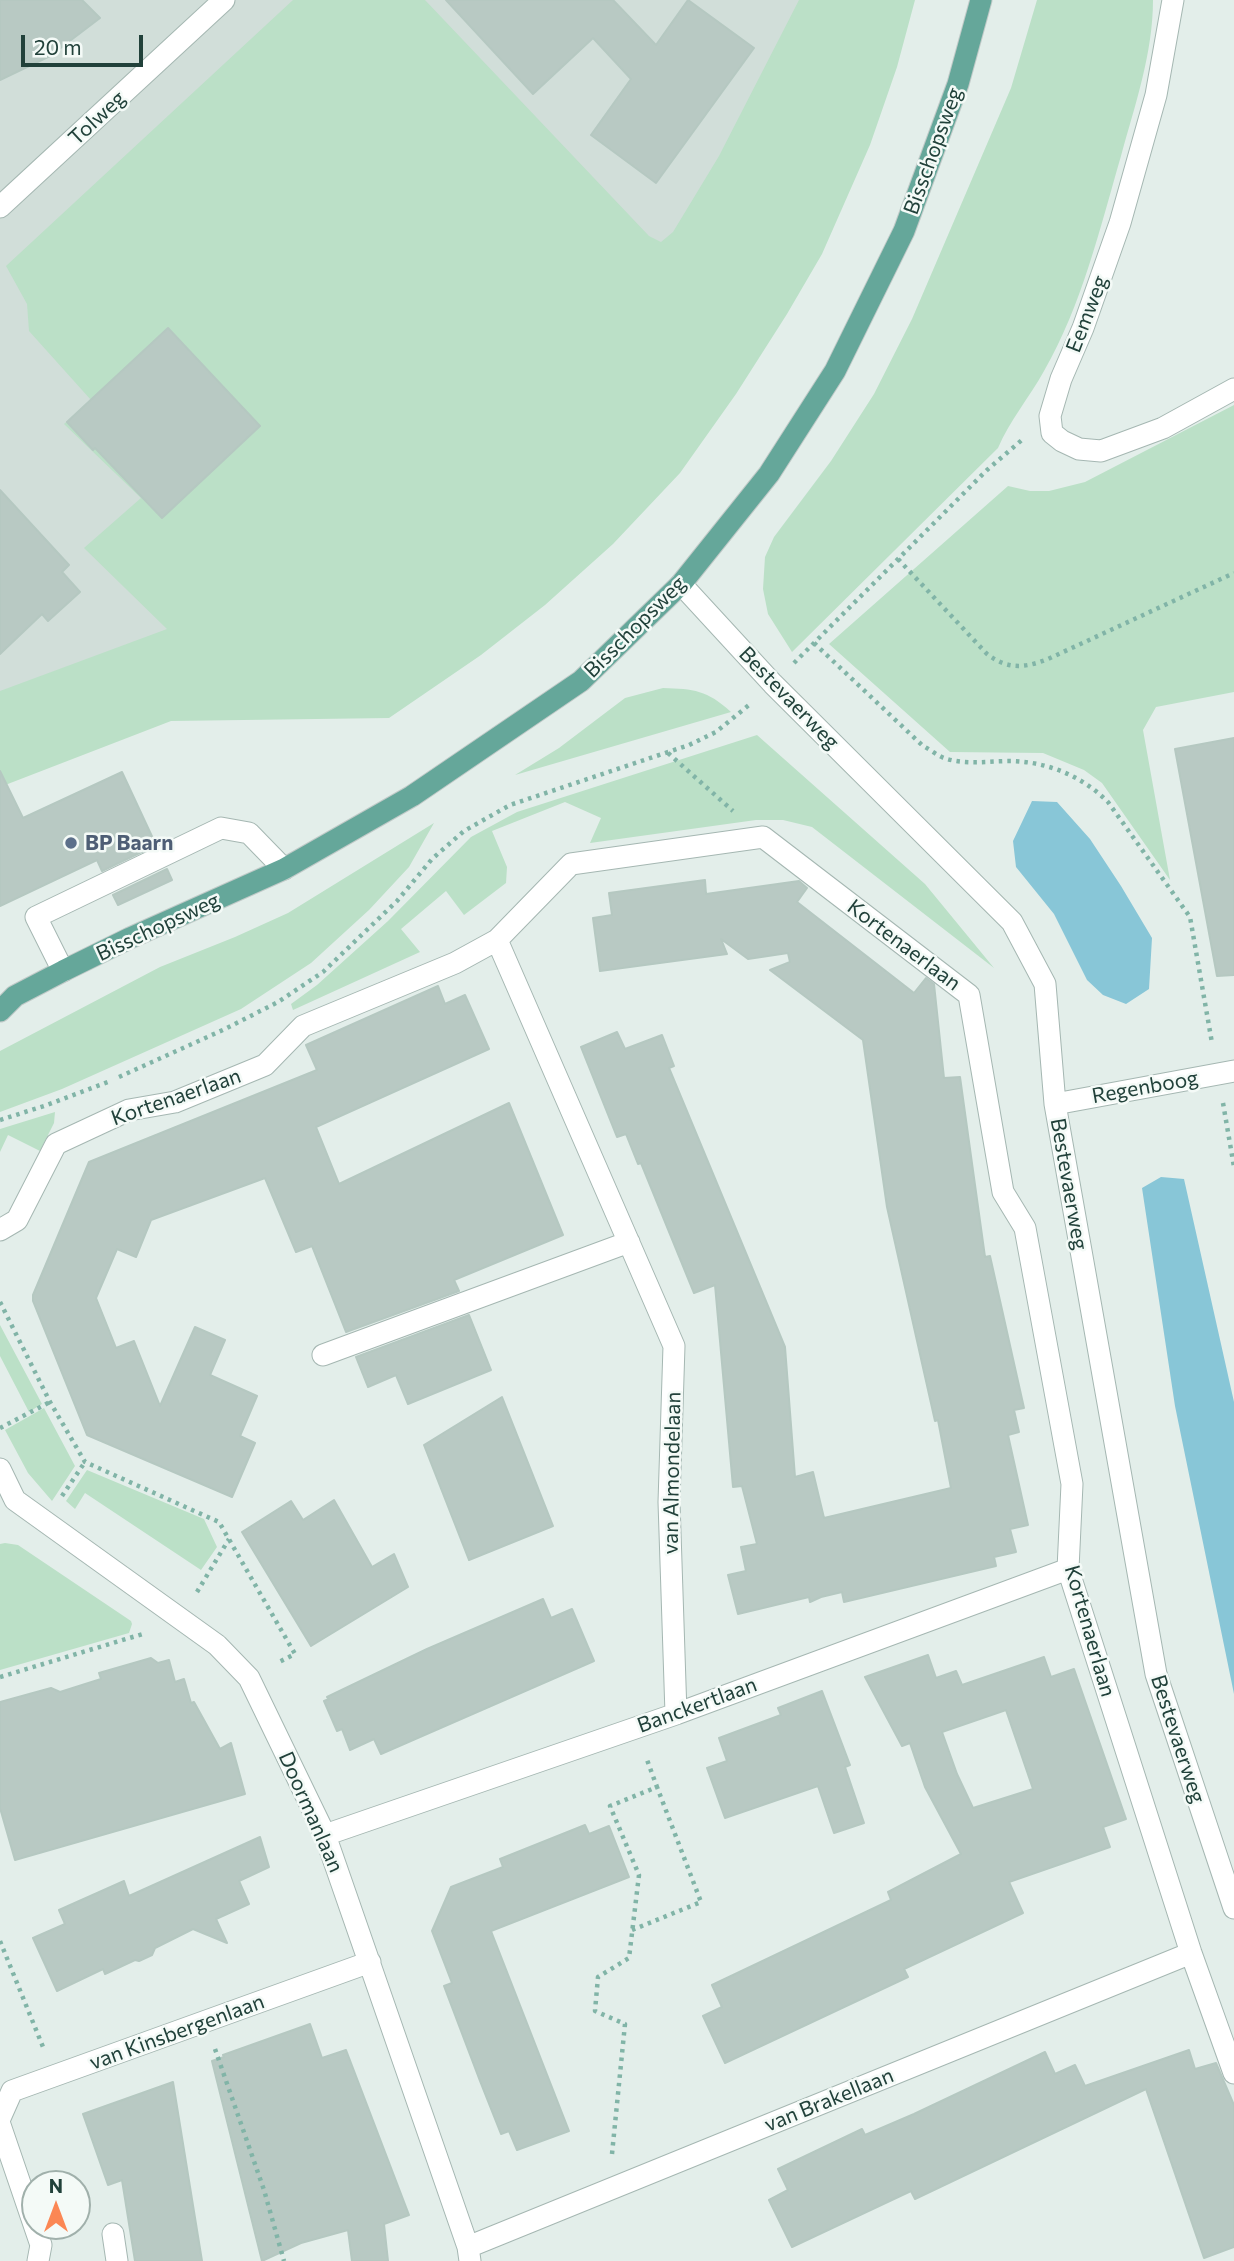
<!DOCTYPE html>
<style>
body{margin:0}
#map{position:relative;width:1234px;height:2261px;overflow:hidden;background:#e3eeea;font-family:Commissioner,sans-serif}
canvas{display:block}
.north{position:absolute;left:21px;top:2170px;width:70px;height:70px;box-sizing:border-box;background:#f4faf7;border:2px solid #a0b0ab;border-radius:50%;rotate:0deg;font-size:19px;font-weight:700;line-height:28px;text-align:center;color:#21413a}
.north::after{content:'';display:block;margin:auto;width:24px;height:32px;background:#fb8754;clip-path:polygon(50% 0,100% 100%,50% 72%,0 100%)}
.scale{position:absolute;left:21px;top:35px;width:122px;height:32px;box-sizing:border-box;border:4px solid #21413a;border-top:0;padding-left:9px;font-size:21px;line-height:24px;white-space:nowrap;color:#21413a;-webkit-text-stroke:5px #f4faf7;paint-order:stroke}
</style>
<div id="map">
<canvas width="1234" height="2261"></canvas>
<div class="north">N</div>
<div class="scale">20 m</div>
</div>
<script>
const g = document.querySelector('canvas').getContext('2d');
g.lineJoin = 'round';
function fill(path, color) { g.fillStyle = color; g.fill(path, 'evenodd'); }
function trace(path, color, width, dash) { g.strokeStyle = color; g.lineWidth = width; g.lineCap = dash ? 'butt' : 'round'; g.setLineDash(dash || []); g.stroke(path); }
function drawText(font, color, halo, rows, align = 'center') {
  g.font = font + ' Commissioner,sans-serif'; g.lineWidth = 5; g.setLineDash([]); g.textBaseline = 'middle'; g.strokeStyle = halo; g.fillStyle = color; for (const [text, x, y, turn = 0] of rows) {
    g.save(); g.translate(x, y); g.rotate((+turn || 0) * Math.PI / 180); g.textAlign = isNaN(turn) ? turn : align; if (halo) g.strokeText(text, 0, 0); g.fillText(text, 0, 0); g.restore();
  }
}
fill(new Path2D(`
 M 0,0 L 893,0 L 715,350 L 0,737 Z`), '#d1ded9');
fill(new Path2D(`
 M 293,0 L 425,0 L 649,236 L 661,242 L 673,232 L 719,156 L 799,0 L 915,0 L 897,67 L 870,145 L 822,254 L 787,314 L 736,394 L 680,473 L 613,544 L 545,605 L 481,655 L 389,718 L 171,721 L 0,787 L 0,691 L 167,629 L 84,548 L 141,498 L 64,424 L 91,400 L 29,331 L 27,304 L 6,266 Z
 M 1037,0 L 1153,0 C 1153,53 1135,105 1121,156 C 1100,228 1082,305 1044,371 C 1029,398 1010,420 998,448 L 792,652 L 768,614 L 763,589 L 765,557 L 774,537 L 831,461 L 874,394 L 912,319 L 1011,88 Z
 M 1234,405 L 1234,692 L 1156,707 L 1143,730 L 1170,880 L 1102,783 L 1084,770 L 1043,753 L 950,752 L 829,644 L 1008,486 L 1030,491 L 1049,491 L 1085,482 Z
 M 663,688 C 694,689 707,690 731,712 L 515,775 L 559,748 L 625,698 Z
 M 757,735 L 925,884 L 994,968 L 812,827 L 783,820 L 756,820 L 590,843 L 601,818 L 565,802 L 492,831 L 507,867 L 506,883 L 464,915 L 446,891 L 401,929 L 420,952 L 293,1010 L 291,1004 L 317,985 L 388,921 L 471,837 L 517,812 Z
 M 434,823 L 409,867 L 369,910 L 311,963 L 241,1009 L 62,1089 L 0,1112 L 0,1051 L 160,967 L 235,937 L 288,913 Z
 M 55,1112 L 54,1123 L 40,1151 L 8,1135 L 0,1152 L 0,1129 Z
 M 0,1325 L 42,1404 L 29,1412 L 0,1356 Z
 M 44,1408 L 75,1466 L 52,1501 L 28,1473 L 5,1430 Z
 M 87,1470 L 204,1519 L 217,1547 L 201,1570 L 85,1493 L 75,1509 L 66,1501 Z
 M 5,1543 L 18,1545 L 131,1621 L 132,1624 L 129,1633 L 0,1670 L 0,1544 Z`), '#bbe0c7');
fill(new Path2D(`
 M 1032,801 L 1057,802 L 1090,839 L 1121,886 L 1152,938 L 1149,989 L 1126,1004 L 1103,995 L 1087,980 L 1054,914 L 1016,867 L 1013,841 Z
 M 1161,1177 L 1184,1179 L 1234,1402 L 1234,1694 L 1175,1406 L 1142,1188 Z`), '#88c6d7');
const building = new Path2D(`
 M 0,0 L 82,0 L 100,18 L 50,56 L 0,80 Z
 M 446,0 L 613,0 L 656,45 L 688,0 L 754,48 L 656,183 L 591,135 L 631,79 L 593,38 L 533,94 Z
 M 168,328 L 260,426 L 162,518 L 95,448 L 93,450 L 67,422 Z
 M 0,490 L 69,565 L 62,572 L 80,592 L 48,621 L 42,614 L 0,654 Z
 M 1234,738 L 1234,975 L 1217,976 L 1175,749 Z
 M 0,771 L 23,818 L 122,772 L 156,845 L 102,871 L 97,860 L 0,906 Z
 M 167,869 L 172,880 L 118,905 L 113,895 Z
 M 705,880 L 706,894 L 799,881 L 807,888 L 797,902 L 914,993 L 926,978 L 934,984 L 944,1078 L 960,1077 L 985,1257 L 990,1256 L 1024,1408 L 1014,1410 L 1019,1432 L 1008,1435 L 1028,1525 L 1010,1529 L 1016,1552 L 994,1557 L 996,1566 L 844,1602 L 842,1592 L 821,1597 L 810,1602 L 809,1597 L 738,1614 L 728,1575 L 746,1571 L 741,1547 L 757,1544 L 742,1486 L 733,1487 L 715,1285 L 694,1293 L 641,1163 L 638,1164 L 626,1134 L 617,1137 L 581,1047 L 617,1032 L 625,1049 L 662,1035 L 674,1066 L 669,1068 L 785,1347 L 795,1477 L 813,1472 L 824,1518 L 951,1488 L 938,1420 L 935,1421 L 887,1207 L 863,1040 L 770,970 L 790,962 L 788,953 L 748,959 L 721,939 L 727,954 L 600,971 L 593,918 L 612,915 L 609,893 Z
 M 438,986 L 445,1004 L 465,995 L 489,1049 L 316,1127 L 339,1184 L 509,1103 L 563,1235 L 454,1280 L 459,1291 L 346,1332 L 312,1246 L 296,1252 L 265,1178 L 151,1220 L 136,1257 L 117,1249 L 96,1298 L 116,1348 L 134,1341 L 160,1406 L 195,1327 L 225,1340 L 210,1375 L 257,1396 L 240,1436 L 255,1443 L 232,1497 L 87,1435 L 33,1301 L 33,1295 L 89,1162 L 317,1070 L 306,1045 Z
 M 469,1315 L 491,1370 L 408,1404 L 396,1375 L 368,1387 L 356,1357 Z
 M 502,1397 L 553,1526 L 469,1560 L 424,1445 Z
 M 334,1500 L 372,1567 L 394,1554 L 408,1587 L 311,1646 L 242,1532 L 291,1501 L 303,1520 Z
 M 543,1599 L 551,1618 L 572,1609 L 594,1661 L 381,1754 L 374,1739 L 350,1750 L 342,1729 L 337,1731 L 324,1701 L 329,1699 L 327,1697 L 427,1649 Z
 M 928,1655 L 936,1678 L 956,1671 L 962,1685 L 1044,1657 L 1051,1677 L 1074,1669 L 1126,1819 L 1103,1827 L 1110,1847 L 1009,1882 L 1023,1913 L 904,1969 L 908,1977 L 725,2063 L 703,2016 L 722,2007 L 712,1985 L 891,1900 L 888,1892 L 961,1854 L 925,1787 L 910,1743 L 902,1746 L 865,1677 ZM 1006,1710 L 1033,1789 L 973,1808 L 957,1774 L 942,1732 Z
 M 151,1658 L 158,1663 L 169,1660 L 175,1682 L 184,1679 L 191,1703 L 194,1702 L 220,1749 L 231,1743 L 245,1794 L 15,1860 L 0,1808 L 0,1702 L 51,1688 L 60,1692 L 101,1679 L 99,1673 Z
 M 822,1691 L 850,1765 L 845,1767 L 864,1823 L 834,1833 L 818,1786 L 725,1818 L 707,1768 L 727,1761 L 719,1738 L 781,1715 L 778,1708 Z
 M 585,1825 L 589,1834 L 609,1826 L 629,1877 L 491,1931 L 569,2131 L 517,2150 L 509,2131 L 501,2134 L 480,2081 L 444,1986 L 452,1983 L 432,1931 L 451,1887 L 503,1867 L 500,1859 Z
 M 260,1837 L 269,1867 L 239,1881 L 249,1904 L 216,1919 L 227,1943 L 193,1929 L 155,1948 L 152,1955 L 139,1961 L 135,1960 L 105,1974 L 103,1969 L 57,1991 L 33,1938 L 65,1924 L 59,1910 L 124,1881 L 129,1896 Z
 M 310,2024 L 322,2058 L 346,2050 L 409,2215 L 384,2224 L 388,2261 L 352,2261 L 348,2230 L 301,2243 L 262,2261 L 212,2061 L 224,2057 L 223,2055 Z
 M 1189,2050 L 1195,2069 L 1216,2063 L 1234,2105 L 1234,2247 L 1204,2258 L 1146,2089 L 915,2199 L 911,2191 L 792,2247 L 769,2200 L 788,2190 L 778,2169 L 862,2129 L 865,2135 L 914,2114 L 1045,2052 L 1055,2074 L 1075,2065 L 1085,2086 Z
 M 173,2082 L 202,2261 L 135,2261 L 122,2180 L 108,2185 L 83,2114 Z`);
fill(building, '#b8c9c3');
trace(building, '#b5c8c1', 2);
const minor = new Path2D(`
 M 1173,0 L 1156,95 L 1120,223 L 1083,328 L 1061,379 L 1050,416 L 1052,433 L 1062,441 L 1079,449 L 1101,451 L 1163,428 L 1234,389
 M 0,207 L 224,0
 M 681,584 L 773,684 L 1012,922 L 1045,984 L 1055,1104 L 1156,1674 L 1234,1908
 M 497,940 L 674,1346 L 669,1502 L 676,1714
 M 63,971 L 36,917 L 221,828 L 249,833 L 284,869
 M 1055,1104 L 1234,1071
 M 0,1230 L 17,1220 L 56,1144 L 129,1110 L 175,1102 L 265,1065 L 303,1026 L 455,963 L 497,940 L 571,864 L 763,837 L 969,995 L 1003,1192 L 1025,1228 L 1072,1484 L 1068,1569 L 1191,1953 L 1234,2073
 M 323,1355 L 629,1242
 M 0,1469 L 15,1500 L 217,1645 L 249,1678 L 325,1835 L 468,2247 L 470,2261
 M 325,1835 L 676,1714 L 1068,1569
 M 0,2118 L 12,2091 L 370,1962
 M 0,2125 L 41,2245 L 38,2261
 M 113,2234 L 117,2261
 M 468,2247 L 1191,1953`);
const major = new Path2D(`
 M 0,1011 L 15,996 L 63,971 L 130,938 L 284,869 L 412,796 L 581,681 L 681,584 L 769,474 L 835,371 L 904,231 L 958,84 L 981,0`);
trace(minor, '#a5b7b2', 23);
trace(major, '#c1cac8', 23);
trace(new Path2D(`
 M 898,559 L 987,654 C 1008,670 1025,668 1048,659 L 1234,573
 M 814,643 L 923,746 C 931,750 939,757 947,759 C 968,765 989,761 1011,761 C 1048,762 1082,776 1108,802 L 1190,917 L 1212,1043
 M 794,663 L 987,470 L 1023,439
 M 668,753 L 733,811
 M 119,1077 L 225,1029 L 278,1002 L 323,972 L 397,901 L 432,859 L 464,831 L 510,805 L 689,745 L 716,732 L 749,705
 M 1223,1103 L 1234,1167
 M 0,1120 L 44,1106 L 108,1082
 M 0,1302 L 50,1402 L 85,1462 L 219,1522 L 295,1654 L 277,1663
 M 0,1428 L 50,1402
 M 62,1496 L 85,1462
 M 197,1592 L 229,1539
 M 0,1677 L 146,1633
 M 632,1930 L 701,1902 L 657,1787
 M 0,1941 L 43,2047
 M 215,2049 L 264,2190 L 284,2261
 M 612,2154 L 625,2024 L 595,2011 L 598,1977 L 629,1958 L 639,1875 L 610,1806 L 657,1787 L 646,1757`), '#81b4a7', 4.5, [3.5, 5]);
trace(minor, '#fff', 21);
trace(major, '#65a79a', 21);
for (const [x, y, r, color] of [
 [71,843,7,"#5c6f8a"]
]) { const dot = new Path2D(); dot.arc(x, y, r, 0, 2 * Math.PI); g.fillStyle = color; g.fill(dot); trace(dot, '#f4faf7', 2.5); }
drawText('21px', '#21413a', '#f4faf7', [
 ["Tolweg",97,118,-43],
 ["Bisschopsweg",933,151,-70],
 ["Eemweg",1087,314,-69],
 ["Bisschopsweg",635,627,-45],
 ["Bestevaerweg",789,698,46],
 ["Bisschopsweg",158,927,-25],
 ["Kortenaerlaan",904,945,37],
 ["Regenboog",1145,1087,-10],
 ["Kortenaerlaan",176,1097,-19],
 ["Bestevaerweg",1069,1184,80],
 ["van Almondelaan",672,1473,-89],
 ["Kortenaerlaan",1090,1631,74],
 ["Banckertlaan",697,1705,-20],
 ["Bestevaerweg",1178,1739,72],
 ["Doormanlaan",311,1812,66],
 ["van Kinsbergenlaan",177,2032,-20],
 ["van Brakellaan",829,2100,-22]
]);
drawText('bold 21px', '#4e5e75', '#f4faf7', [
 ["BP Baarn",85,843]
], 'left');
</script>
